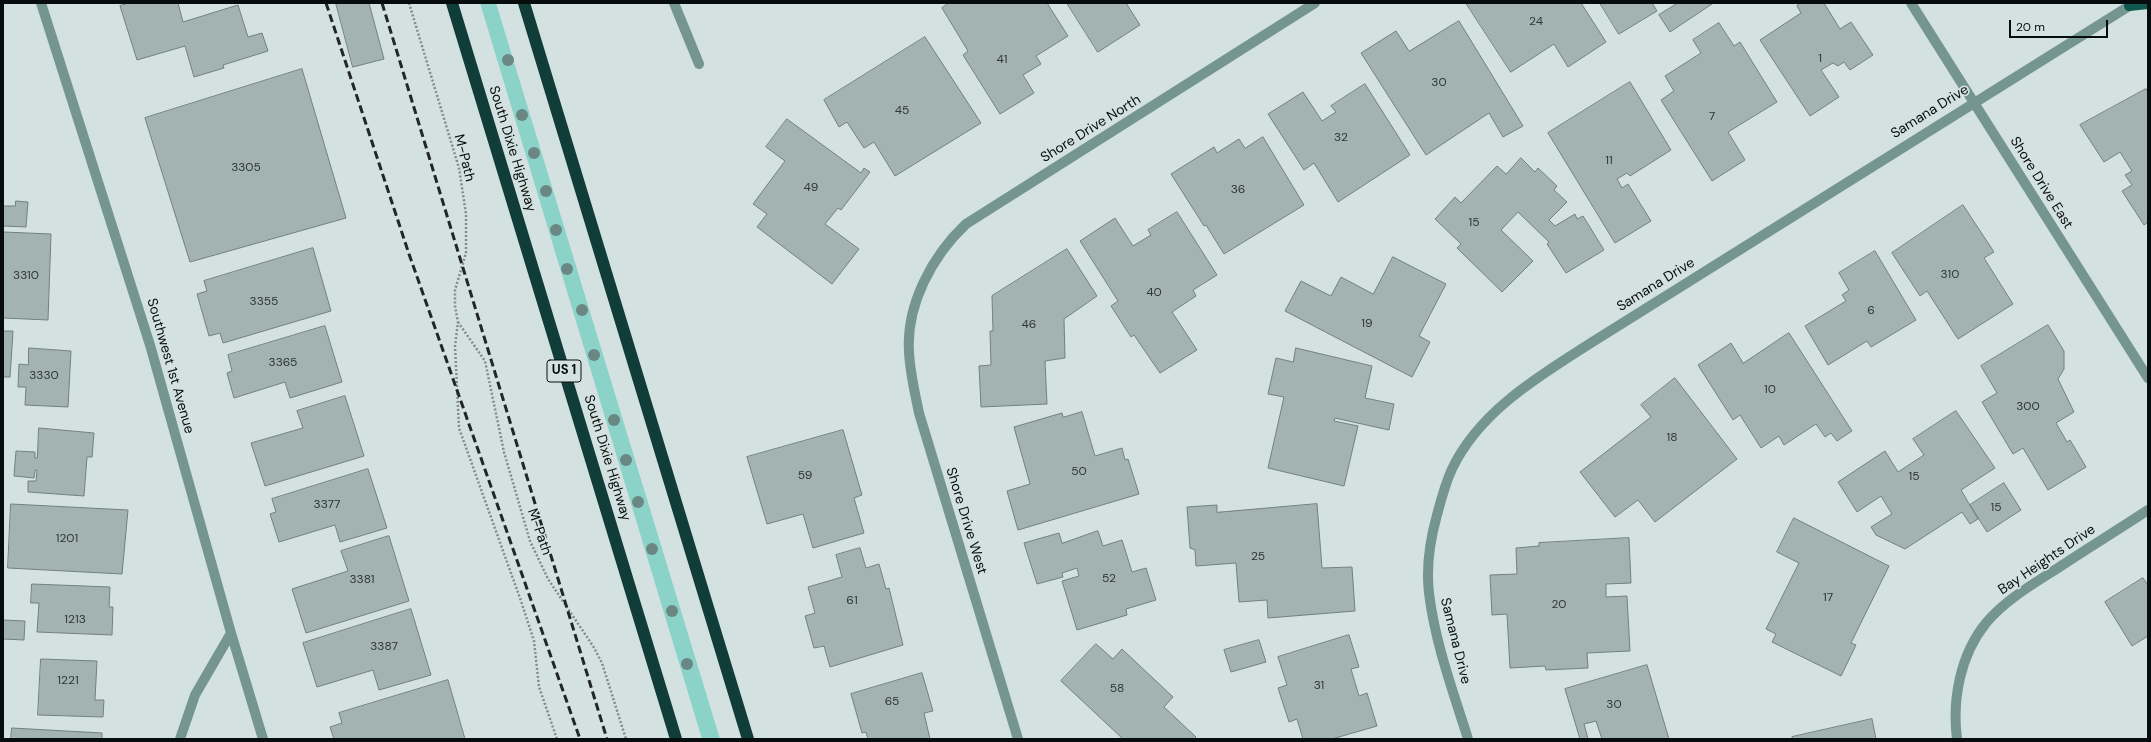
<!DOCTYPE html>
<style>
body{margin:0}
#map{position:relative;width:2151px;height:742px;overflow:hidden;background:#d3e2e0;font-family:"DM Sans",sans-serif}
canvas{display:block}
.frame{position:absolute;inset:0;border:4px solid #070c0c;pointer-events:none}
.scale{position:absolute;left:2009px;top:20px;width:99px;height:18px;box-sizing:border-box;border:2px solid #070c0c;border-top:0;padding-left:5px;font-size:12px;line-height:14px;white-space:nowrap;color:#070c0c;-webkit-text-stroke:3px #d3e2e0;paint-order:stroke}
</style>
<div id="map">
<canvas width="2151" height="742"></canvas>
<div class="frame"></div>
<div class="scale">20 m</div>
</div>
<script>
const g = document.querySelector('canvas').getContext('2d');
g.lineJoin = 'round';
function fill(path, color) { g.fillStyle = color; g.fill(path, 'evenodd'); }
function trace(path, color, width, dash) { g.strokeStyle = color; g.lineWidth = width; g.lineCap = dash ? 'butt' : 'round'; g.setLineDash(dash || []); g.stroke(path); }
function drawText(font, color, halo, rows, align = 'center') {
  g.font = font + ' "DM Sans",sans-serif'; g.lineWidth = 3.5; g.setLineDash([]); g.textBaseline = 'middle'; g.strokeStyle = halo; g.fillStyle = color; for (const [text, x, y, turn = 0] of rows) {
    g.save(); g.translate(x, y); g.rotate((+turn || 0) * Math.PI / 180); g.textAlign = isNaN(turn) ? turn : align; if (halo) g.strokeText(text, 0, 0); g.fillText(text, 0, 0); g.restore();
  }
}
fill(new Path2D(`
 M 480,3 L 496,3 L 720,739 L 702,739 Z`), '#8bd2c9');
const building = new Path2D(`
 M 129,3 L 178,3 L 183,22 L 238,5 L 248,37 L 262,33 L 268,51 L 223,65 L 224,68 L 194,77 L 185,46 L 137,60 L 120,6 Z
 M 336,3 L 369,3 L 384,59 L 353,67 Z
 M 949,3 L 1047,3 L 1068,36 L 1036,56 L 1041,64 L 1023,75 L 1034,93 L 1000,114 L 963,55 L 968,51 L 942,8 Z
 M 1067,3 L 1126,3 L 1140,25 L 1098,52 Z
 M 1466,3 L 1581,3 L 1606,42 L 1568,67 L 1554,44 L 1511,72 Z
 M 1600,3 L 1652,3 L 1657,11 L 1619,34 Z
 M 1678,3 L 1711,3 L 1712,4 L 1670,32 L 1659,15 Z
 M 1801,3 L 1824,3 L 1840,29 L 1851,22 L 1873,55 L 1850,70 L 1844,62 L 1838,66 L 1833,63 L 1821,70 L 1839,97 L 1810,116 L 1760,40 L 1801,13 L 1797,6 Z
 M 1459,21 L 1523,126 L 1503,137 L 1489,113 L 1426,155 L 1361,53 L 1396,31 L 1409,51 Z
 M 1719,23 L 1734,46 L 1740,42 L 1777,102 L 1728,132 L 1745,160 L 1712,181 L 1661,100 L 1674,91 L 1665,76 L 1701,53 L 1693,40 Z
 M 925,37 L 981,123 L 895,176 L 874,142 L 864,148 L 847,122 L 839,127 L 824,100 Z
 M 302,69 L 346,218 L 190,262 L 145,118 Z
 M 1630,82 L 1671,150 L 1630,176 L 1627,173 L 1617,179 L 1622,188 L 1628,184 L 1651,221 L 1615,243 L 1548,133 Z
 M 1365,84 L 1410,155 L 1338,202 L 1314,163 L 1304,170 L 1268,114 L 1303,92 L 1322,121 L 1336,112 L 1331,106 Z
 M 2146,89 L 2148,92 L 2148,222 L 2144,225 L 2122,191 L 2132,185 L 2125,175 L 2132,171 L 2120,152 L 2104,162 L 2080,125 Z
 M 787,119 L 861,173 L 864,168 L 870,172 L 841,210 L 838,208 L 825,224 L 859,249 L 832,284 L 757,227 L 767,214 L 753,204 L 785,161 L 766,147 Z
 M 1263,137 L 1304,205 L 1224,254 L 1206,225 L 1204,226 L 1171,174 L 1214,147 L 1217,153 L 1239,139 L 1245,148 Z
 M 1521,158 L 1535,172 L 1538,168 L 1557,186 L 1554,190 L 1567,202 L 1549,220 L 1555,226 L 1575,214 L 1577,219 L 1583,216 L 1604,250 L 1566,273 L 1547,244 L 1549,242 L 1518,212 L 1501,230 L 1533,261 L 1502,292 L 1457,248 L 1461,244 L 1435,219 L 1455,197 L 1461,203 L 1497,166 L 1506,174 Z
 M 16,201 L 28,202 L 26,227 L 3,226 L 3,228 L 3,206 L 15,206 Z
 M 1963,205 L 1994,252 L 1984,258 L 2013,304 L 1958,339 L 1927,291 L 1920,296 L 1892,253 Z
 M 1177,212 L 1217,275 L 1193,290 L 1196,296 L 1172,312 L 1197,350 L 1160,373 L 1134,335 L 1131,337 L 1111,306 L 1118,301 L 1080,241 L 1115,218 L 1133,246 L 1151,235 L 1148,230 Z
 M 3,232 L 51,234 L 48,320 L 3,318 Z
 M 313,248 L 331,311 L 223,343 L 220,333 L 209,336 L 197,294 L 207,291 L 204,281 Z
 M 1067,249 L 1097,296 L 1064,319 L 1065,358 L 1045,361 L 1047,404 L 981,407 L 979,366 L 991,365 L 990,331 L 993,331 L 992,296 Z
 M 1875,251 L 1916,320 L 1871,347 L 1867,341 L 1828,365 L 1805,326 L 1846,301 L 1842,295 L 1849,290 L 1839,273 Z
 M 1393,257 L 1446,284 L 1419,336 L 1430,342 L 1412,377 L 1285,311 L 1301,281 L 1331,296 L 1341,277 L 1373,294 Z
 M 2048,325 L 2064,351 L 2064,369 L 2058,379 L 2074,412 L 2056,423 L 2067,442 L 2070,440 L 2086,467 L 2048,490 L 2023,448 L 2013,454 L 1982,402 L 1997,393 L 1981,366 Z
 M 325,326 L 342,382 L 290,398 L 285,382 L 234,398 L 227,373 L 232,371 L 228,355 Z
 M 3,331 L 13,331 L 10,377 L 3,377 Z
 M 1789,333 L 1852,431 L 1837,441 L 1831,433 L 1825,437 L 1816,424 L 1784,445 L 1779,436 L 1761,448 L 1740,415 L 1733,420 L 1698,365 L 1731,343 L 1743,363 Z
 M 29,348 L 71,351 L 68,407 L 25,405 L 26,387 L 18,387 L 19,364 L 28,365 Z
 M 1296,348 L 1372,366 L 1365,398 L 1394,404 L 1389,430 L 1335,418 L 1334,421 L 1358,426 L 1344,486 L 1268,468 L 1284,397 L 1268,394 L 1276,358 L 1293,362 Z
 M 1675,378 L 1737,459 L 1655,522 L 1638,500 L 1615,517 L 1580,472 L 1651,417 L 1641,405 Z
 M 345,396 L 364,456 L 265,486 L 251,443 L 303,428 L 297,411 Z
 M 1956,411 L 1995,468 L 1961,490 L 1978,519 L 1970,524 L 1962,512 L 1905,549 L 1876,535 L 1871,527 L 1892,514 L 1881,496 L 1857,512 L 1838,482 L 1885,451 L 1898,472 L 1924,455 L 1913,439 Z
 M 1082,412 L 1095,456 L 1122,448 L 1125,460 L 1128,459 L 1139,494 L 1018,530 L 1007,491 L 1030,484 L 1014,427 L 1062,413 L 1063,417 Z
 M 39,428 L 94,433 L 92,457 L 87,457 L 84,496 L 28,492 L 28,481 L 36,481 L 37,470 L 35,470 L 34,478 L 14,476 L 16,451 L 35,452 L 35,458 L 37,458 Z
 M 843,430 L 862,495 L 854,498 L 864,533 L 813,548 L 803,514 L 767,524 L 747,457 Z
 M 368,469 L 387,528 L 340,542 L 335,525 L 279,542 L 270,514 L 276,512 L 272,499 Z
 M 2004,483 L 2021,510 L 1987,532 L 1970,505 Z
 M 11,504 L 128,510 L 122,574 L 8,568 Z
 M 1317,504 L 1322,568 L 1352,567 L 1355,611 L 1268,618 L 1267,600 L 1239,602 L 1236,563 L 1196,566 L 1195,550 L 1190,548 L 1187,507 L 1217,505 L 1217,512 Z
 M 1794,518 L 1889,566 L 1851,643 L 1856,645 L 1841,676 L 1772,642 L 1776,634 L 1766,629 L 1799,563 L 1777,552 Z
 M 1098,531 L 1103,546 L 1122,540 L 1132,572 L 1146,568 L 1156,600 L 1126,609 L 1127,615 L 1077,630 L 1062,581 L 1079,576 L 1077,568 L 1062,573 L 1063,577 L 1037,584 L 1024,543 L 1059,533 L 1062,543 Z
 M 389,536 L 409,601 L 306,633 L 292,589 L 348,571 L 341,551 Z
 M 1629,538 L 1631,583 L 1606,584 L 1606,597 L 1627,596 L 1630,651 L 1587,653 L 1588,668 L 1546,670 L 1545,666 L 1510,668 L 1507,614 L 1492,615 L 1490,575 L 1517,574 L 1516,548 L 1539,546 L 1539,543 Z
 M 860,548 L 866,568 L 879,564 L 886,589 L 889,588 L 903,645 L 830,667 L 824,646 L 814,648 L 805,616 L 815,613 L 808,587 L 842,577 L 836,555 Z
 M 2143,578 L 2148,585 L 2148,636 L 2132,646 L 2105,602 Z
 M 32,584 L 110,587 L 109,607 L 113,607 L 112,635 L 37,632 L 39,603 L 31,603 Z
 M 411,609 L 431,675 L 379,690 L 373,670 L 317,687 L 303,643 Z
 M 3,620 L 25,621 L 24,640 L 3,639 Z
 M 1349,635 L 1359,667 L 1351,669 L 1359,696 L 1367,693 L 1377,726 L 1332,739 L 1303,739 L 1297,719 L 1289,722 L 1278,688 L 1287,685 L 1278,657 Z
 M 1259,640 L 1266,662 L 1231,672 L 1224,650 Z
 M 1096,644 L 1113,659 L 1122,649 L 1173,697 L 1164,707 L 1196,737 L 1194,739 L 1123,739 L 1061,681 Z
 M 41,659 L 97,661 L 95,700 L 104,700 L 103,717 L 38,715 Z
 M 1647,665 L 1669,739 L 1602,739 L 1596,721 L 1584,724 L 1588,739 L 1580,739 L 1565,689 Z
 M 922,673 L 933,711 L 924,713 L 930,739 L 868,739 L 866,732 L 862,733 L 851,694 Z
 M 448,680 L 465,739 L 334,739 L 330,727 L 342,723 L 339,713 Z
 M 1872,719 L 1876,739 L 1792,739 L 1792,737 Z
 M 12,728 L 102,733 L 102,739 L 11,739 Z`);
fill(building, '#a3b3b0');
trace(building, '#72807e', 1);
trace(new Path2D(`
 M 409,3 L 459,168 L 466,214 L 466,253 L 455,290 L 455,306 L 458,322 L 455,346 L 459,428 L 521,601 L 534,641 L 539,687 L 557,739
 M 458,322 L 485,361 L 504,452 L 530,541 L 548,579 L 593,646 L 602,663 L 626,739`), '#808b8a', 2.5, [2, 2]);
trace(new Path2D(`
 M 41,3 L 150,345 L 231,633 L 263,739
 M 674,3 L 699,64
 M 1911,3 L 2148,378
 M 180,739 L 195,695 L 231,633
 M 1018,739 L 919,413 C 915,393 910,373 909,352 C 906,305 932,256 966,224 L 1315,3
 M 1468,739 C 1453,691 1435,643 1429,593 C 1426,567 1430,540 1437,515 C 1441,500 1445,484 1452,469 C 1480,410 1541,375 1594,341 L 2134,3
 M 1957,739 C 1952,700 1960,655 1986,623 C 2006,599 2035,583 2061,566 C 2090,547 2119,529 2148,510`), '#759590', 10);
trace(new Path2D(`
 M 2129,6 L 2148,4`), '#0e5851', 10);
trace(new Path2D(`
 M 452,3 L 676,739
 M 524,3 L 748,739`), '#113d39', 12);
trace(new Path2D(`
 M 326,3 L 409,254 L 580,739
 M 382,3 L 607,739`), '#202726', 3, [8, 4]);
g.fillStyle = '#6b8784';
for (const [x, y] of [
 [508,60],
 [522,115],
 [534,153],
 [546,191],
 [556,230],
 [567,269],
 [582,310],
 [594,355],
 [614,420],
 [626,460],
 [638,502],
 [652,549],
 [672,611],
 [687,664]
]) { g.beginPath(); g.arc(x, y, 6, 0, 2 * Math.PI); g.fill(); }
drawText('12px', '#2e3635', null, [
 ["24",1536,22],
 ["1",1820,59],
 ["41",1002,60],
 ["30",1439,83],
 ["45",902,111],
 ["7",1712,117],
 ["32",1341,138],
 ["11",1609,161],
 ["3305",246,168],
 ["49",811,188],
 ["36",1238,190],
 ["15",1474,223],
 ["310",1950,275],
 ["3310",26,276],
 ["40",1154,293],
 ["3355",264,302],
 ["6",1871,311],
 ["19",1367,324],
 ["46",1029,325],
 ["3365",283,363],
 ["3330",44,376],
 ["10",1770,390],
 ["300",2028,407],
 ["18",1672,438],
 ["50",1079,472],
 ["59",805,476],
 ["15",1914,477],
 ["3377",327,505],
 ["15",1996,508],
 ["1201",67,539],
 ["25",1258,557],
 ["52",1109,579],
 ["3381",362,580],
 ["17",1828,598],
 ["61",852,601],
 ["20",1559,605],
 ["1213",75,620],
 ["3387",384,647],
 ["1221",68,681],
 ["31",1319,686],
 ["58",1117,689],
 ["65",892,702],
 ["30",1614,705]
]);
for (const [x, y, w] of [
 [564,371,34]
]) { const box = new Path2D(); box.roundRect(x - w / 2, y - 11, w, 22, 3); g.fillStyle = '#d3e2e0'; g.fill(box); trace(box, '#070c0c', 1); }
drawText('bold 13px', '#070c0c', null, [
 ["US 1",564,371]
]);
drawText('14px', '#070c0c', '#d3e2e0', [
 ["Samana Drive",1930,112,-32],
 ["Shore Drive North",1091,129,-32],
 ["South Dixie Highway",512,149,73],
 ["M-Path",464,158,76],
 ["Shore Drive East",2041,183,58],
 ["Samana Drive",1656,285,-32],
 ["Southwest 1st Avenue",170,366,74],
 ["South Dixie Highway",607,458,73],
 ["Shore Drive West",966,521,73],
 ["M-Path",539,532,71],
 ["Bay Heights Drive",2047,560,-34],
 ["Samana Drive",1455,641,76]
]);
</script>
